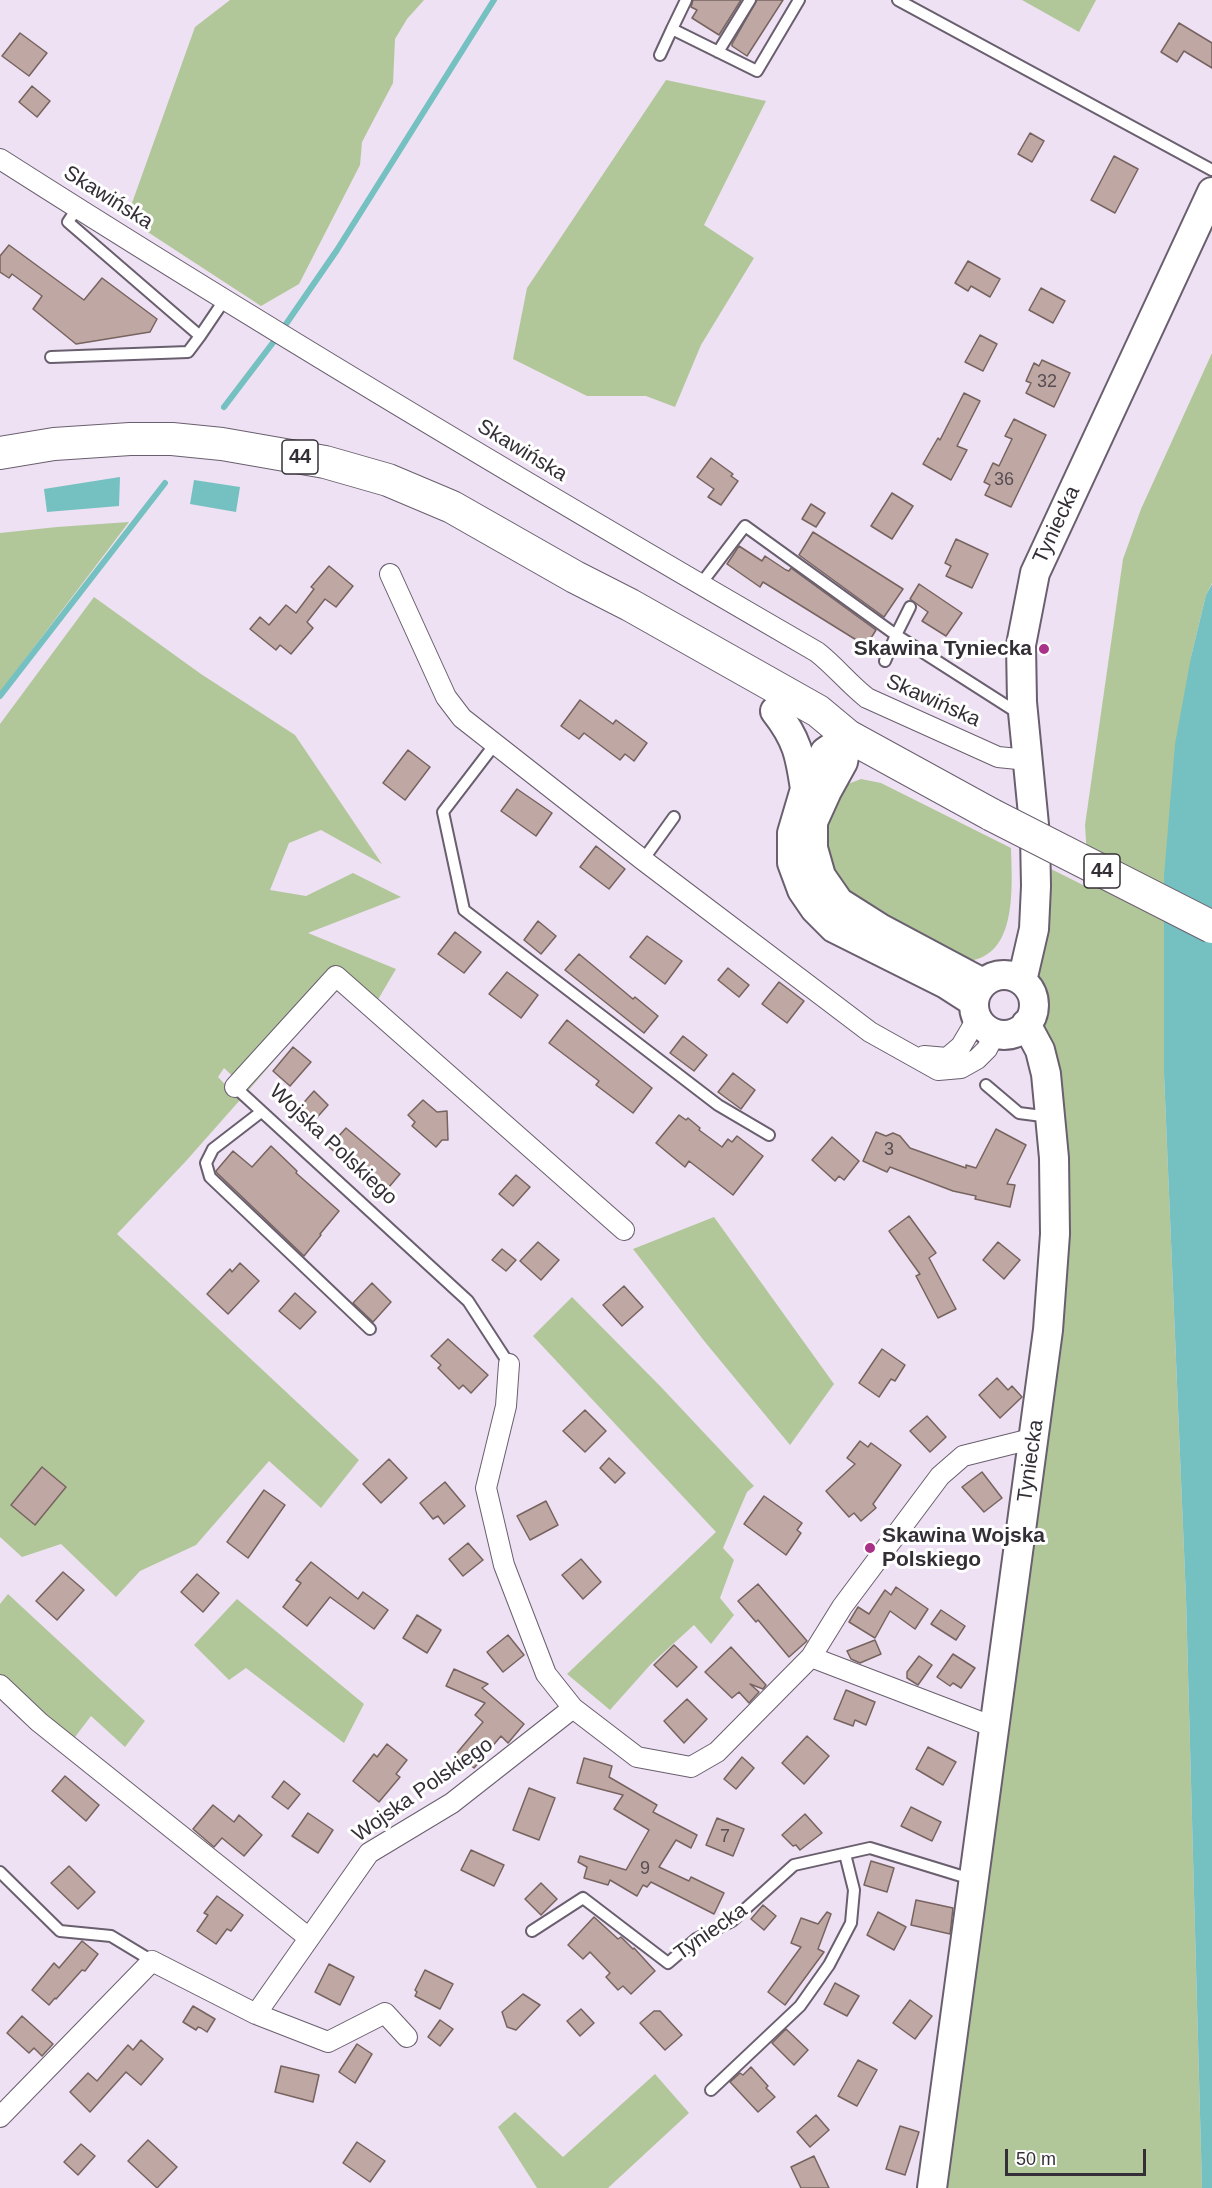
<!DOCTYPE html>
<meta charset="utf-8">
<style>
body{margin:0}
#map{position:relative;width:1212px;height:2188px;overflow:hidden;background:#eee1f3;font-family:Helvetica,sans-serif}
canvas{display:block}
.scale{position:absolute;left:1005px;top:2149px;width:141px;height:27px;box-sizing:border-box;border:3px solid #342f36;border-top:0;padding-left:8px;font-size:18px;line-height:21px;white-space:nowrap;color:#342f36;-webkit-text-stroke:4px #fff;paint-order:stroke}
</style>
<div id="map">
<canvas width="1212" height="2188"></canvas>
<div class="scale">50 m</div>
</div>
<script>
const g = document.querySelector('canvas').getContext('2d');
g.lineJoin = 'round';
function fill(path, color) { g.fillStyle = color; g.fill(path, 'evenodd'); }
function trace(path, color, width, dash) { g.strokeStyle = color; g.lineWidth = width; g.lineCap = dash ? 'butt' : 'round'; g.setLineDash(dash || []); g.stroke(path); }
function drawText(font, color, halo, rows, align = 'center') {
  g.font = font + ' Helvetica,sans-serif'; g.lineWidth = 6; g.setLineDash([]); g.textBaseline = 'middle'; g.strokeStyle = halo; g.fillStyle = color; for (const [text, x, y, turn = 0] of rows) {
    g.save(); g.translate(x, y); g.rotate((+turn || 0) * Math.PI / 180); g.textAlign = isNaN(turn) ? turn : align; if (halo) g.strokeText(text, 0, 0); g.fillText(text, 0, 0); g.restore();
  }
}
fill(new Path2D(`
 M 230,0 L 424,0 L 407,19 L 395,39 L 393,83 L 362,142 L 360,165 L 299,284 L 261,306 L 137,225 L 132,203 L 195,27 Z
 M 1022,0 L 1096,0 L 1079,32 Z
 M 666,80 L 766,101 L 704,225 L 754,258 L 701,345 L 675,407 L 646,396 L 587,396 L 513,359 L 527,288 Z
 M 1212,353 L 1212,583 L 1206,595 L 1191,657 L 1164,1074 L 1186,1598 L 1202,2188 L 940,2188 L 1053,1374 L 1039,1023 L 1042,999 L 1036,980 L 1047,867 L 1089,888 L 1085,825 L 1123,559 L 1141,509 Z
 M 129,522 L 0,692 L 0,533 L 57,527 Z
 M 94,597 L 201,674 L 295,735 L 382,864 L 321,830 L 289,843 L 270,890 L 306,896 L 353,873 L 401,897 L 308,933 L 396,969 L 370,1013 L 337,987 L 248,1091 L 224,1068 L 218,1077 L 240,1100 L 186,1161 L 117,1234 L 359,1460 L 321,1508 L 269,1461 L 196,1545 L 140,1571 L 116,1597 L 61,1544 L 22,1557 L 0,1537 L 0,724 Z
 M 861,779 L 881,783 L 1011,848 C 1012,886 1018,957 967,961 L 860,905 L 838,884 L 824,843 L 828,817 L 848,784 Z
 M 714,1217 L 834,1384 L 790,1445 L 705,1342 L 633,1249 Z
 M 572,1297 L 661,1387 L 754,1486 L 747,1492 L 723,1548 L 734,1560 L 720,1598 L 734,1615 L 711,1644 L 694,1625 L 651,1664 L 610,1710 L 567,1674 L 716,1532 L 533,1336 Z
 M 8,1594 L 145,1721 L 125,1747 L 91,1716 L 72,1741 L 42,1716 L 0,1676 L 0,1604 Z
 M 237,1599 L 364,1704 L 344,1743 L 246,1668 L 229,1680 L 194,1645 Z
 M 655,2074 L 689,2113 L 608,2188 L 537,2188 L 498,2127 L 515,2112 L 563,2157 Z`), '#b1c799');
fill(new Path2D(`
 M 120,477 L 119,506 L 47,512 L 44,489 Z
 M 194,480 L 240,487 L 236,512 L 190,504 Z
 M 1212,584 L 1212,2188 L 1202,2188 L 1186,1598 L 1164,1074 L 1164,876 L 1175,744 L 1191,657 L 1206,595 Z`), '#75c0c0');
trace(new Path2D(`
 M 224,407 L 275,340 L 337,250 L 494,0
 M 0,696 L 165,483`), '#75c0c0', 6);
const building = new Path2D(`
 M 693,0 L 741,0 L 719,35 L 692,18 L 697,10 L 691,7 Z
 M 757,0 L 783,0 L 747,56 L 732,46 L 732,44 Z
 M 1179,23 L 1212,43 L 1212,68 L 1184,51 L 1177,62 L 1161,52 Z
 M 20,33 L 47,53 L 29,76 L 2,56 Z
 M 32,86 L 50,101 L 37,117 L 19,102 Z
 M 1030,133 L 1044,141 L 1032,162 L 1018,154 Z
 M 1114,156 L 1138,169 L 1115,213 L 1091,200 Z
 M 9,245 L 84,300 L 102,278 L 157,319 L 150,332 L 76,344 L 33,309 L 42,296 L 12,274 L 9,278 L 0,272 L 0,256 Z
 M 968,261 L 1000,279 L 990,297 L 971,286 L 968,291 L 955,283 Z
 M 1041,288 L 1065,301 L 1053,323 L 1029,310 Z
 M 980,335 L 997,344 L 983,371 L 965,362 Z
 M 1042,360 L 1070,373 L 1054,407 L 1026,393 L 1031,383 L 1026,381 L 1034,363 L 1039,366 Z
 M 964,393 L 980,401 L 957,446 L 967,450 L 951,480 L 923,464 L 938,438 L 940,440 Z
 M 1014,419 L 1046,435 L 1011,507 L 985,495 L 990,485 L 984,482 L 993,463 L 999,466 L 1012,439 L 1005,436 Z
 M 711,458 L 733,474 L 731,476 L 738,481 L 721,505 L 708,497 L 714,489 L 697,477 Z
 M 892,493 L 913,506 L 892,539 L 871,526 Z
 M 811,504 L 825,513 L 816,527 L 802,519 Z
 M 813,532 L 903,589 L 884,617 L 799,555 Z
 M 956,539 L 988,554 L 972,588 L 946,576 L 951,566 L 945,563 Z
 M 739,546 L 762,561 L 765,556 L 786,570 L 789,571 L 791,568 L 876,630 L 866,646 L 763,582 L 760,587 L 727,564 Z
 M 329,566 L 353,586 L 336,607 L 325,599 L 307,622 L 313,628 L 291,654 L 280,645 L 276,650 L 250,629 L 260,617 L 269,625 L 286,605 L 296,613 L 314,589 L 311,587 Z
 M 919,584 L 962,613 L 946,636 L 922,621 L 928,612 L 910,599 Z
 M 580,700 L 613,724 L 616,720 L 647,743 L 634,761 L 625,754 L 620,760 L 584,733 L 579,739 L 561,726 Z
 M 408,750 L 430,767 L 405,800 L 383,783 Z
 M 517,789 L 552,813 L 536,836 L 501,811 Z
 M 596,846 L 625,869 L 609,889 L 580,867 Z
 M 538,921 L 556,936 L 541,954 L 524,940 Z
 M 455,932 L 481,952 L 464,973 L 438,954 Z
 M 647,936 L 682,961 L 665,984 L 630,957 Z
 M 579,954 L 633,999 L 635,997 L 658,1016 L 644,1033 L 565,970 Z
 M 728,968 L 749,985 L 739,997 L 718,980 Z
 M 507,972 L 538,995 L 521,1018 L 489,994 Z
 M 779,982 L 804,1001 L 787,1023 L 762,1004 Z
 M 567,1020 L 652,1088 L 633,1113 L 596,1085 L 599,1081 L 549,1043 Z
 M 683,1036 L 707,1055 L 694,1071 L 670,1053 Z
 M 293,1047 L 311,1062 L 290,1086 L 273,1071 Z
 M 733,1073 L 755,1090 L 741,1109 L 718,1092 Z
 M 314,1091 L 328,1105 L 306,1130 L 291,1117 Z
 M 423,1100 L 437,1112 L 447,1111 L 448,1140 L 442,1140 L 436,1147 L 412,1126 L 415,1122 L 408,1115 Z
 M 679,1115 L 686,1120 L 688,1118 L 700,1128 L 699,1130 L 722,1147 L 728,1139 L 732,1142 L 737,1136 L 763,1156 L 733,1195 L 689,1161 L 685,1167 L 656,1143 Z
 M 346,1128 L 400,1174 L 383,1194 L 329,1147 Z
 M 996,1129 L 1026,1145 L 1007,1184 L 1015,1185 L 1010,1207 L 975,1199 L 976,1196 L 953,1191 L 890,1167 L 887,1172 L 863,1161 L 876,1132 L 886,1136 L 893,1133 L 900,1136 L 910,1148 L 966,1168 L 966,1165 L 976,1168 Z
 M 832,1137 L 859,1161 L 844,1180 L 839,1176 L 835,1181 L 812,1160 Z
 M 271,1146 L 297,1171 L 296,1173 L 339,1211 L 320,1234 L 321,1235 L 304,1256 L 217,1173 L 216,1171 L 233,1151 L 252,1167 Z
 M 516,1175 L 530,1187 L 513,1206 L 499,1194 Z
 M 909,1216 L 936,1253 L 929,1258 L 956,1309 L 938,1318 L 916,1276 L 920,1274 L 889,1231 Z
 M 538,1242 L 559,1260 L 541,1280 L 520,1261 Z
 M 998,1242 L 1020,1260 L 1004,1279 L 983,1260 Z
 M 502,1249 L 516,1260 L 506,1271 L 492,1260 Z
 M 240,1263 L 259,1281 L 228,1314 L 207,1294 L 230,1269 L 232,1272 Z
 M 372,1283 L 391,1302 L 373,1322 L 353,1303 Z
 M 624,1286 L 643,1307 L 622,1326 L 603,1305 Z
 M 295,1293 L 316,1312 L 300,1329 L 279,1311 Z
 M 448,1339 L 488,1375 L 471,1393 L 463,1385 L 459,1389 L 438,1368 L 441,1365 L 431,1356 Z
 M 882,1349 L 905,1365 L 895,1381 L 891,1379 L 879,1397 L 859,1383 Z
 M 997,1378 L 1008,1390 L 1012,1386 L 1022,1397 L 1000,1418 L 979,1395 Z
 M 585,1410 L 606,1431 L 585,1452 L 563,1431 Z
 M 927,1416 L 946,1437 L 930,1452 L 910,1431 Z
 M 860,1441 L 868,1447 L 871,1443 L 901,1465 L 873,1504 L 876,1508 L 861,1521 L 854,1513 L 849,1517 L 826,1491 L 855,1464 L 847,1458 Z
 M 609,1458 L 625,1473 L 615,1483 L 600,1468 Z
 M 389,1459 L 407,1478 L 381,1503 L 363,1484 Z
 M 42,1467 L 66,1487 L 35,1525 L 11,1505 Z
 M 982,1472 L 1002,1498 L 984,1512 L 962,1487 Z
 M 445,1482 L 465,1506 L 444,1524 L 438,1516 L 433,1519 L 420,1503 Z
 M 264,1490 L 285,1505 L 248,1558 L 227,1542 Z
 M 764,1496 L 802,1523 L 797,1530 L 801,1533 L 786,1555 L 744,1524 Z
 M 546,1501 L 558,1525 L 530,1540 L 517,1516 Z
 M 468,1543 L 483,1560 L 463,1576 L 449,1559 Z
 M 581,1559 L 601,1582 L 583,1599 L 562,1575 Z
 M 311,1562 L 358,1599 L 363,1592 L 388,1610 L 374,1629 L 330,1597 L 307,1626 L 283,1607 L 301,1583 L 296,1580 Z
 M 63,1572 L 84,1590 L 57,1620 L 36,1601 Z
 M 197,1574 L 219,1593 L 203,1612 L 181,1592 Z
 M 758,1584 L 807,1641 L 789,1657 L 758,1620 L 756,1622 L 738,1601 Z
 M 896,1587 L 928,1609 L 915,1629 L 890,1611 L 875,1638 L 849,1622 L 858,1607 L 869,1614 L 885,1590 L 891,1595 Z
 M 941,1610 L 965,1626 L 956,1640 L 931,1624 Z
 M 417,1615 L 441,1630 L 427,1653 L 403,1638 Z
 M 508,1635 L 524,1655 L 503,1672 L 487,1652 Z
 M 875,1640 L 881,1654 L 860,1663 L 851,1659 L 847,1651 Z
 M 674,1645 L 697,1667 L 677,1687 L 654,1665 Z
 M 731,1647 L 766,1685 L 763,1689 L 750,1684 L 759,1692 L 749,1703 L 739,1692 L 732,1698 L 705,1672 Z
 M 953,1654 L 975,1668 L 961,1688 L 953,1683 L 950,1686 L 937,1677 Z
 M 919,1656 L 932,1665 L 918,1685 L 907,1678 L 907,1672 Z
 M 454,1669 L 488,1684 L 482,1688 L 524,1724 L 508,1743 L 501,1736 L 474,1768 L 456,1754 L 483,1722 L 475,1715 L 485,1703 L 446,1686 Z
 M 846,1690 L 875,1702 L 866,1725 L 855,1720 L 853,1726 L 834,1719 Z
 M 687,1699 L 707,1719 L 684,1743 L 664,1721 Z
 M 807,1736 L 829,1756 L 804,1784 L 782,1763 Z
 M 387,1744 L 407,1760 L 396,1774 L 400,1777 L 379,1802 L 353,1781 L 374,1754 L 377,1757 Z
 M 928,1747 L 956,1762 L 943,1785 L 916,1769 Z
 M 742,1757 L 754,1768 L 736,1789 L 724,1779 Z
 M 584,1758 L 612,1766 L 609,1777 L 657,1805 L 653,1812 L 697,1835 L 691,1848 L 676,1840 L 659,1867 L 689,1881 L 691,1877 L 724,1893 L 714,1914 L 651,1882 L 647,1887 L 643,1885 L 637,1896 L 610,1880 L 608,1885 L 584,1878 L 587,1867 L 578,1862 L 580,1856 L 626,1870 L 649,1830 L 614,1809 L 623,1795 L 577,1783 Z
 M 65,1776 L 99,1805 L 86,1821 L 52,1791 Z
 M 284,1781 L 300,1794 L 288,1809 L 272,1797 Z
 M 529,1788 L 555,1798 L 539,1840 L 513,1830 Z
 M 213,1805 L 234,1822 L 239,1815 L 262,1835 L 244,1856 L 222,1838 L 214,1847 L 193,1829 Z
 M 911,1807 L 941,1822 L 932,1841 L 901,1826 Z
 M 308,1813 L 333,1830 L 318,1853 L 292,1836 Z
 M 805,1814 L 822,1833 L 800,1850 L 796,1845 L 793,1846 L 782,1835 Z
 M 717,1818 L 744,1829 L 733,1856 L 706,1845 Z
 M 471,1850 L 504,1865 L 494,1886 L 461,1870 Z
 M 871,1861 L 894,1868 L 887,1892 L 864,1885 Z
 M 69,1866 L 95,1892 L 78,1909 L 51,1883 Z
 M 541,1883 L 557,1899 L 541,1915 L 525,1899 Z
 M 217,1896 L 243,1915 L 231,1931 L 227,1929 L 216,1944 L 197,1931 L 208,1915 L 204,1913 Z
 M 916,1900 L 953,1908 L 950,1934 L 911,1925 Z
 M 763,1905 L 776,1916 L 764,1930 L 751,1919 Z
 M 827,1912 L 831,1914 L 818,1949 L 824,1952 L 785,2005 L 768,1992 L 801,1947 L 791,1943 L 801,1918 L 818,1924 Z
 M 878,1912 L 906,1927 L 894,1950 L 867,1935 Z
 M 594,1917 L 618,1939 L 621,1937 L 633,1949 L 634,1948 L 655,1971 L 631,1994 L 623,1986 L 618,1990 L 606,1977 L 610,1973 L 590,1952 L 583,1959 L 568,1945 Z
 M 82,1941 L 98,1954 L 85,1971 L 82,1970 L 56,1999 L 55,1998 L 49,2005 L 32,1990 L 54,1963 L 59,1968 Z
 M 329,1964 L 354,1977 L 340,2005 L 315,1992 Z
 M 425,1970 L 453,1984 L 440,2009 L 415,1996 L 417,1992 L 415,1990 Z
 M 835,1983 L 859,1996 L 847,2016 L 824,2004 Z
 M 523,1994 L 540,2005 L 516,2030 L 507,2027 L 502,2012 Z
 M 910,2000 L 932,2016 L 915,2039 L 893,2023 Z
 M 193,2006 L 215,2019 L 207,2032 L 201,2028 L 198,2027 L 196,2030 L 183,2022 Z
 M 581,2009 L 594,2023 L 580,2036 L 567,2021 Z
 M 654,2011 L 660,2011 L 682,2035 L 665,2050 L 640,2023 Z
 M 22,2016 L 53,2044 L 42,2056 L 34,2048 L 29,2053 L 7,2033 Z
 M 440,2020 L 453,2029 L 440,2046 L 428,2037 Z
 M 786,2029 L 808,2050 L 794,2065 L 772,2043 Z
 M 141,2040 L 163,2059 L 141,2085 L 126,2072 L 90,2112 L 70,2092 L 88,2073 L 97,2081 L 128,2045 L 133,2050 Z
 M 357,2044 L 372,2054 L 355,2083 L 339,2072 Z
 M 858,2060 L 877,2070 L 857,2106 L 838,2096 Z
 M 281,2066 L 319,2075 L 313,2102 L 275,2092 Z
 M 751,2067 L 768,2086 L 766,2088 L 775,2097 L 758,2112 L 730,2082 L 740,2073 L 743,2075 Z
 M 816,2115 L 829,2130 L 810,2147 L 797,2132 Z
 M 900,2126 L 919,2132 L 905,2175 L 886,2169 Z
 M 148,2140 L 177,2167 L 157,2188 L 128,2161 Z
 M 357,2142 L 385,2161 L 370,2182 L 343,2163 Z
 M 81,2144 L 95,2156 L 78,2175 L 64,2162 Z
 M 814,2156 L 829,2188 L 801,2188 L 791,2167 Z`);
fill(building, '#bfa8a4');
trace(building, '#77635f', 1.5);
const lane = new Path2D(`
 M 686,0 L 672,29 L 757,71 L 799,0
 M 898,0 L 1212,170
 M 718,52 L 750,0
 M 660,55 L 672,29
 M 78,207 L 68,222 L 200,336 L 225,299
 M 51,357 L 188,352 L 200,336
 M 700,585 L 745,526 L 896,635 L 910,607
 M 885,661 L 896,635 L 1018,713
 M 495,744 L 443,812 L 464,910 L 718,1105 L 769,1135
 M 643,860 L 674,817
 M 986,1085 L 1019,1113 L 1050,1117
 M 235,1087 L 468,1301 L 509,1364
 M 261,1112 L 213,1149 L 206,1163 L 210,1177 L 370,1329
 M 0,1872 L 60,1931 L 111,1936 L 154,1962
 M 532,1931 L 583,1898 L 668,1963 L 696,1939 L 732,1921 L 794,1865 L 870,1848 L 971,1879
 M 711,2090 L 800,2006 L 829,1965 L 851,1923 L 854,1890 L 845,1854`);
const street = new Path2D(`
 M 0,159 C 268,330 542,493 817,652 C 835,666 849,684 867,698 L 998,757 L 1028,760
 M 390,574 L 446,697 L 462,718 L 643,860 L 870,1032 L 938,1070 L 961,1068 L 977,1059 L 987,1049 L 995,1033
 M 924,1056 L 947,1058 L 961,1046 L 977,1019
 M 235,1087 L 336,976 L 624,1230
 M 509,1364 L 506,1406 L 486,1488 L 504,1565 L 546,1674 L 573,1708 L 637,1757 L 691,1767 L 717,1752 L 811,1657 L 842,1607 L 940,1476 L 963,1456 L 1035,1438
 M 811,1657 L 994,1727
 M 0,1685 L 39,1722 L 309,1938
 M 256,2014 L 328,2042 L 385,2013 L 407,2037
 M 0,2117 L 152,1961 L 256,2014 L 369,1853 L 452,1803 L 573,1708`);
const secondary = new Path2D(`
 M 775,711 C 797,739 800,755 805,789
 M 848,736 L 825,752 L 805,789 L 792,833 L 792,863 L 802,890 L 815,909 L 834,928 L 946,984 L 974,1002
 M 848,736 L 843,762 L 827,791 L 813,822 L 813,848 L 821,876 L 839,902 L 880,928 L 983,983
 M974 1005a30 30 0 1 1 60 0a30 30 0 1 1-60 0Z
 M 1022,981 L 1034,929 L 1036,886 L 1035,835 L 1022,702 L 1021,645 L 1035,573 L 1212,192
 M 932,2188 L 1048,1330 L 1055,1234 L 1054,1158 L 1046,1074 L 1040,1050 L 1026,1024`);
const primary = new Path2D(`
 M 0,453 L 54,444 L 130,439 L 172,439 L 222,444 L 325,462 L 388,480 L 452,507 L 575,577 L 630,605 L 818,711 L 848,736 L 992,815`);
trace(lane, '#695f6e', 14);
trace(street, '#695f6e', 22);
trace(secondary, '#695f6e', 32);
trace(primary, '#695f6e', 34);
trace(lane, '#fff', 10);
trace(street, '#fff', 20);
trace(secondary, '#fff', 28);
trace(primary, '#fff', 32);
const primaryBridge = new Path2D(`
 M 992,815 L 1212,927`);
trace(primaryBridge, '#695f6e', 34, []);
trace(primaryBridge, '#fff', 32);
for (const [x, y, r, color] of [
 [1044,649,6,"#a93188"],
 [870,1548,6,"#a93188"]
]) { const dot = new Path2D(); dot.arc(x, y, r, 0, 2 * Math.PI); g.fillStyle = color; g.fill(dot); trace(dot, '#fff', 2); }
drawText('18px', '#574d52', null, [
 ["32",1047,382],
 ["36",1004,480],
 ["3",889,1150],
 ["7",725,1837],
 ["9",645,1869]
]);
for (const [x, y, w] of [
 [300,457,36],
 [1102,871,36]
]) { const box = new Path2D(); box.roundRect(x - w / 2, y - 17, w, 34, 4.5); g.fillStyle = '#fff'; g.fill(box); trace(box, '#342f36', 1.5); }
drawText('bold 20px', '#342f36', null, [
 ["44",300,457],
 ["44",1102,871]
]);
drawText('21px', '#342f36', '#fff', [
 ["Skawińska",108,198,32],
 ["Skawińska",522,451,31],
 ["Tyniecka",1057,525,-65],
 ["Skawińska",933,701,24],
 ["Wojska Polskiego",333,1145,43],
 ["Tyniecka",1031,1461,-82],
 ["Wojska Polskiego",423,1790,-35],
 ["Tyniecka",711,1932,-35]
]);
drawText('bold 21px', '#342f36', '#fff', [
 ["Skawina Tyniecka",1032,649],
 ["Skawina Wojska",882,1536,"left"],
 ["Polskiego",882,1560,"left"]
], 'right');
</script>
